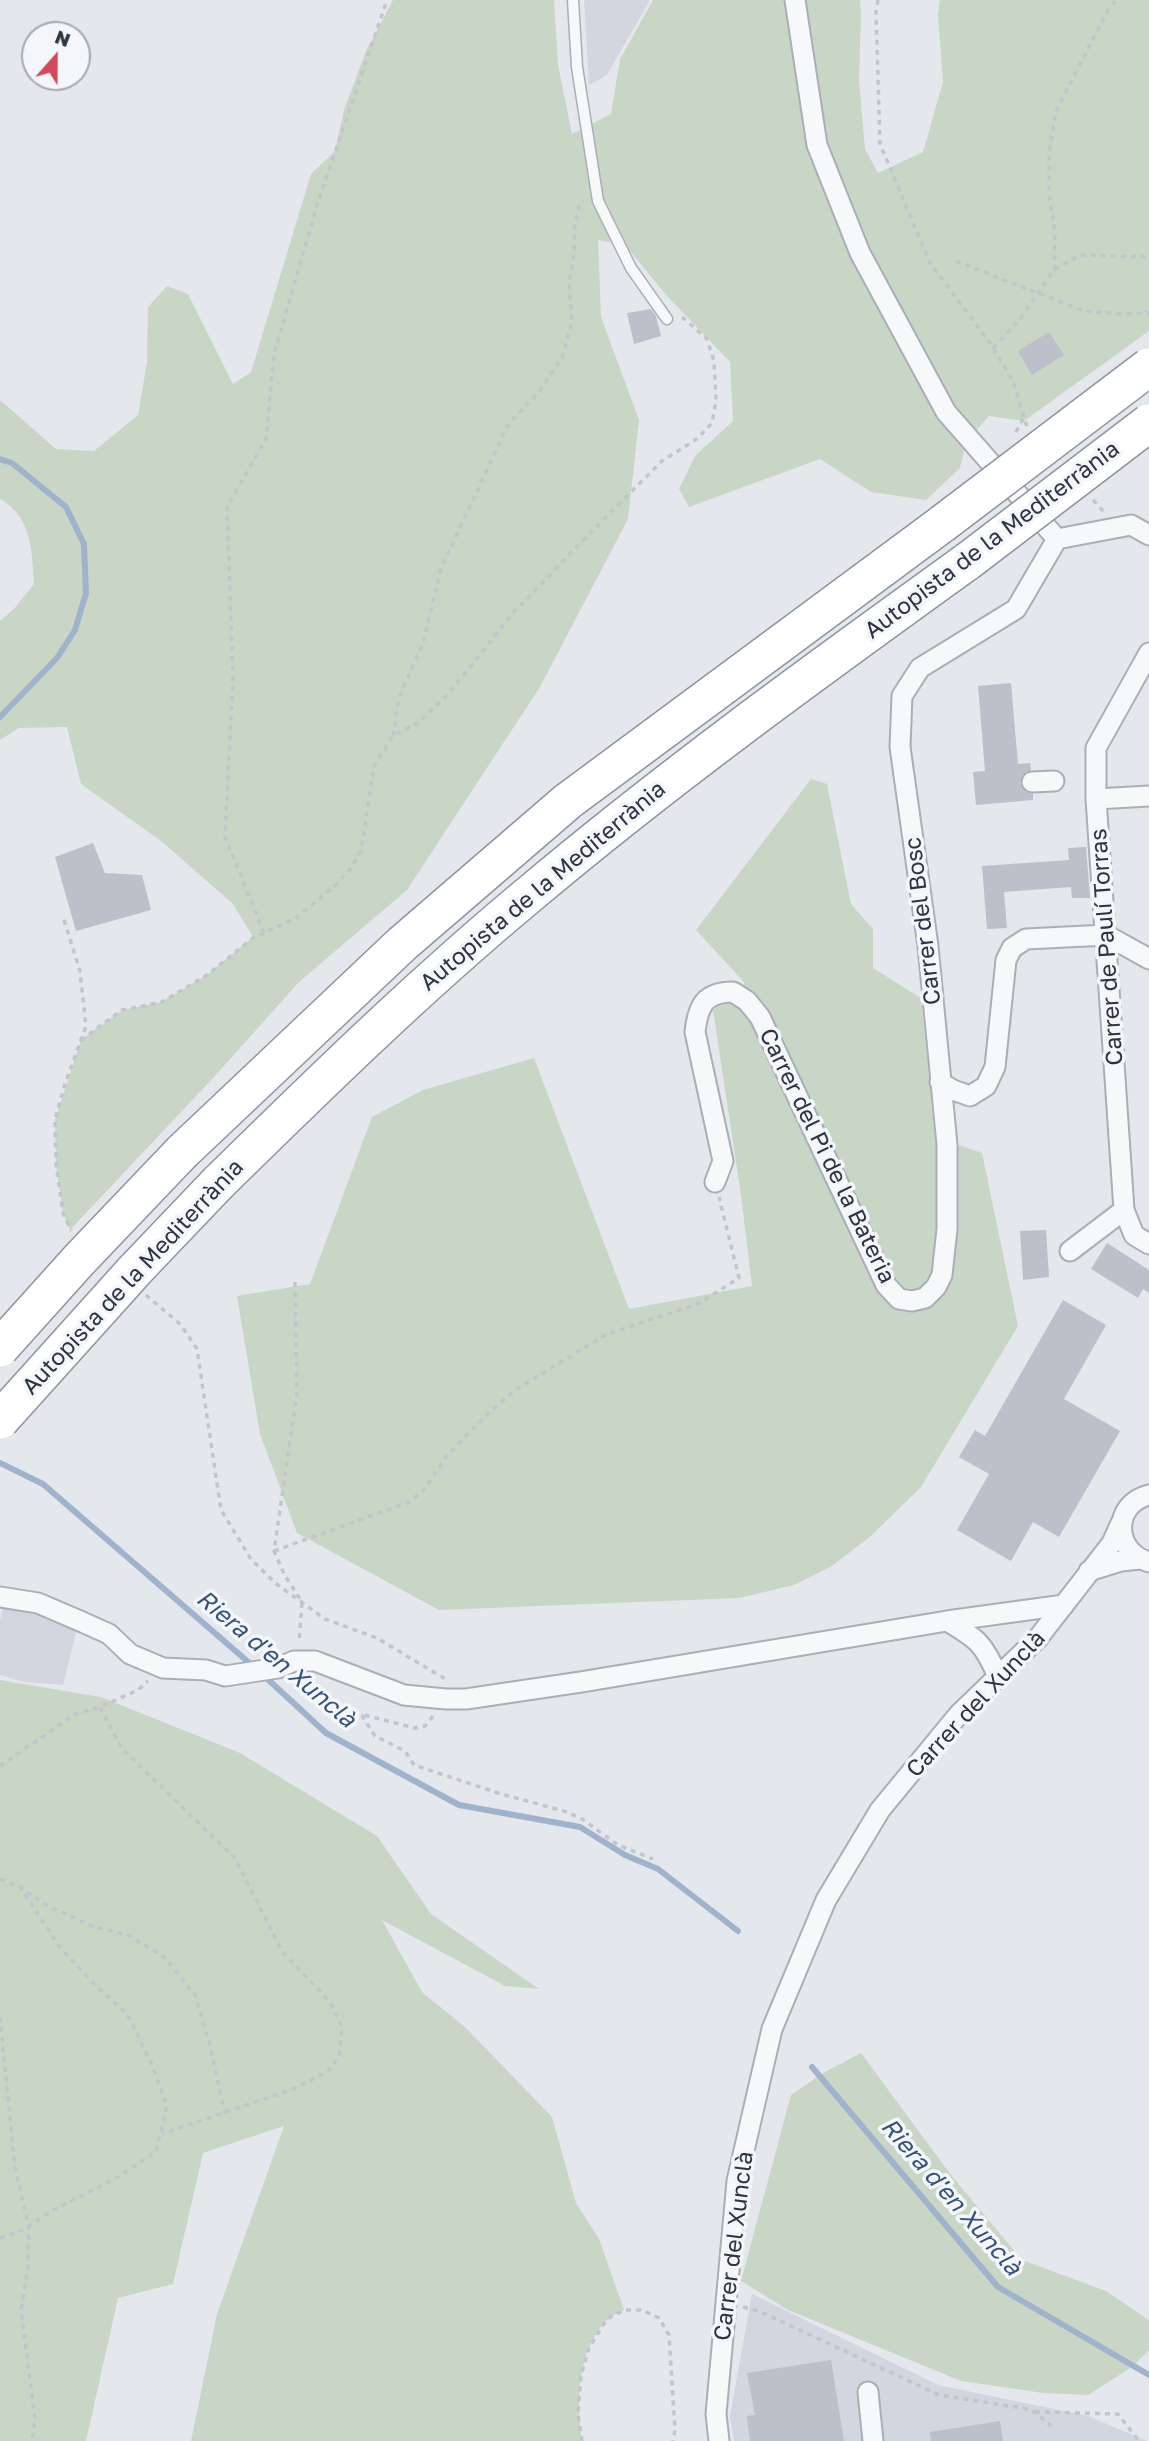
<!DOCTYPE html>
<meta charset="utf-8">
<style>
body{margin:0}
#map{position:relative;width:1149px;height:2441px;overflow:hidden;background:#e4e7ec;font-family:"Golos Text",sans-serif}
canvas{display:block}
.north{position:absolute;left:21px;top:21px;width:70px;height:70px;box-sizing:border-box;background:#f4f6f9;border:2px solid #a4a8b1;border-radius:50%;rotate:21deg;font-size:19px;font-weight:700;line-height:28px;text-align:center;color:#2b3445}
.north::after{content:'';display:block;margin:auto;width:24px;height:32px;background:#d1495b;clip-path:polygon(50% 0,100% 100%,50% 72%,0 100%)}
</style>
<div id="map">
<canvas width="1149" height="2441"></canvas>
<div class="north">N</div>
</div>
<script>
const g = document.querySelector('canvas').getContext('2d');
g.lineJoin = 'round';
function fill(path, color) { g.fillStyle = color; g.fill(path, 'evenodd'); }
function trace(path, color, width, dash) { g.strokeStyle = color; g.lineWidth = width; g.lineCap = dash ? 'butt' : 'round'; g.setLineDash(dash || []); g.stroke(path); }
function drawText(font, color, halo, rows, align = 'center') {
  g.font = font + ' "Golos Text",sans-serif'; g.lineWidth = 7; g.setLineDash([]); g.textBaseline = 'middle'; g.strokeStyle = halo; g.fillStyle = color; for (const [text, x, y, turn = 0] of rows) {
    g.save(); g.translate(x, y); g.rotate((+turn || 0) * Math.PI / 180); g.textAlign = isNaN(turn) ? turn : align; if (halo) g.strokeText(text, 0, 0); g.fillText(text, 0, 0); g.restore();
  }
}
fill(new Path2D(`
 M 584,0 L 650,0 L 607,75 L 589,85 Z
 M 4,1606 L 42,1610 L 78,1625 L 63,1685 L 24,1682 L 0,1675 L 0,1620 Z
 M 752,2294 L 938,2385 L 1088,2416 L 1147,2441 L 734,2441 L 730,2416 Z`), '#d2d6de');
fill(new Path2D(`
 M 393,0 L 554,0 L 558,65 L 572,134 L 611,114 L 620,59 L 653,0 L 860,0 L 861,14 L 859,80 L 865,149 L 878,173 L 923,152 L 943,82 L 938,15 L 940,0 L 1149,0 L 1149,331 L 1024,421 L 989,416 L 966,442 L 960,468 L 926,500 L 871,492 L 820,459 L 689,507 L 679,489 L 695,456 L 733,421 L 730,362 L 668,297 L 625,245 L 598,240 L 601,317 L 639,420 L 628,519 L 540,687 L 407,890 L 299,982 L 214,1077 L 70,1230 L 63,1213 L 56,1164 L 55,1120 L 81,1040 L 122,1010 L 162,1002 L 207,975 L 253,937 L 233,904 L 161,841 L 81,784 L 67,727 L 19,728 L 0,740 L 0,621 L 14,609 L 34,584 C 32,551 32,517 0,499 L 0,400 L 56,449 L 94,451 L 138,415 L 147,362 L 148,307 L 167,286 L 188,294 L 233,384 L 251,372 L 311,174 L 335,151 L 344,110 L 366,51 Z
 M 811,779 L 827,784 L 851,904 L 873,929 L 873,968 L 921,998 L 935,1137 L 982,1153 L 1018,1326 L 921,1487 L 872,1535 L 832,1566 L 794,1585 L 739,1598 L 439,1610 L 297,1533 L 260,1434 L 237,1296 L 310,1284 L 372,1117 L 423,1090 L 534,1058 L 629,1309 L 752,1286 L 741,1195 L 713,1010 L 745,983 L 696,930 Z
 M 0,1680 L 101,1697 L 240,1753 L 377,1836 L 431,1914 L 539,1989 L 505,1986 L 382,1920 L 422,1992 L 466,2028 L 552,2117 L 576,2203 L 599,2239 L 624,2310 C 618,2313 611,2316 606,2321 C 577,2352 576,2402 582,2441 L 191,2441 L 217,2314 L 284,2126 L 203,2153 L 173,2284 L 118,2298 L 86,2441 L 0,2441 Z
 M 861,2053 L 951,2175 L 1022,2260 L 1106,2291 L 1149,2320 L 1149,2350 L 1132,2367 L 1088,2395 L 1043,2393 L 961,2381 L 788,2310 L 741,2281 L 791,2095 L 823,2073 Z`), '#c9d6c5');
trace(new Path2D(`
 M 0,459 L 12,463 L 66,507 L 84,544 L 86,593 L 75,630 L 57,658 L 0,717
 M 0,1463 L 43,1484 L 254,1667
 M 262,1674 L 326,1733 L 459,1805 L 580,1827 L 625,1855 L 658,1869 L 738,1931
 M 812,2067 L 998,2287 L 1149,2375`), '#9fb4cc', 6);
fill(new Path2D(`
 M 651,309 L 656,316 L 661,336 L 634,344 L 627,313 Z
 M 1049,332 L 1064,355 L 1032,375 L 1018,351 Z
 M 1011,683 L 1018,764 L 1030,763 L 1031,770 L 1022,776 L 1020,783 L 1026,792 L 1033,794 L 1033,800 L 976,805 L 973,772 L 985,771 L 978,686 Z
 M 93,843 L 105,873 L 142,875 L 151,910 L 76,931 L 55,857 Z
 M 1086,847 L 1090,898 L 1072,898 L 1071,887 L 1004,892 L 1007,928 L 987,929 L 982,866 L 1069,860 L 1068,848 Z
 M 1046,1230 L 1049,1277 L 1023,1280 L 1020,1231 Z
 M 1107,1243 L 1149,1270 L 1149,1293 L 1143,1289 L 1138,1298 L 1091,1269 Z
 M 1063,1300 L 1106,1325 L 1064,1399 L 1120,1431 L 1059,1537 L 1033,1522 L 1011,1561 L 957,1530 L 989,1474 L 959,1457 L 975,1430 L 985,1436 Z
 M 831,2360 L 844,2441 L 750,2441 L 747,2416 L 755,2415 L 747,2373 Z
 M 1000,2421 L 1003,2441 L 931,2441 L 930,2432 Z`), '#bbc0ca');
const lane = new Path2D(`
 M 573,0 L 577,67 L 598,201 L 631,268 L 667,319`);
const street = new Path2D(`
 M 795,0 L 817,145 L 860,253 L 946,412 L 1057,539 L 1131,525 L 1149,535
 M 1149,653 L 1096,748 L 1096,799 L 1124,1210 L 1134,1235 L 1149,1244
 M 1032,782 L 1054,781
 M 1096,799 L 1149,796
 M 1106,935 L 1149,959
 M 940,1082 L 953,1090 L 970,1096 L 986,1086 L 995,1067 L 1006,960 L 1012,948 L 1026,939 L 1106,935
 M 715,1182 L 723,1161 L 695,1032 C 698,1005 705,992 733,992 L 747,1001 L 760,1017 L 886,1285 L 899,1299 L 912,1301 L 925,1298 L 936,1287 L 942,1275 L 947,1229 L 947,1145 L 928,946 L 900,747 L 902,696 L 920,668 L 1016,609 L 1057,539
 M 1070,1251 L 1124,1210
 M 1149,1495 C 1112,1504 1113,1552 1149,1562
 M 1089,1571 L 1121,1561 L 1140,1559
 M 0,1597 L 38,1603 L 80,1621 L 109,1634 L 130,1654 L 163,1668 L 206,1670 L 225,1676 L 278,1668 L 294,1661 L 315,1661 L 404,1695 L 446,1699 L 466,1699 L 581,1682 L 947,1621 L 1064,1605
 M 947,1621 C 978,1639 984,1644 998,1677
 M 868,2392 L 873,2441
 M 719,2441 L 716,2414 L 737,2181 L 772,2029 L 826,1900 L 880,1810 L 959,1714 L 1038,1638 L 1112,1543 L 1121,1523`);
const highway = new Path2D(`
 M 182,1152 L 402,944 L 568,801 L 942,524
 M 218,1183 C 318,1085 417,988 525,898 C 667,778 817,670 968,561`);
trace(lane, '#a9aeb7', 13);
trace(street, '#a9aeb7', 23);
trace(highway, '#8b94a3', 40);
trace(new Path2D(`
 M 878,0 L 876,11 L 880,144 L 930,263 L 990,343 L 1013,381 L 1027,427
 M 956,261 L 1084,311 L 1121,314 L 1149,313
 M 1054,270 L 1055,233 L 1049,193 L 1049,153 L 1056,111 L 1109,8 L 1117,0
 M 993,348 L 1020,319 L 1054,270 L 1080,255 L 1149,257
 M 1016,432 L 1024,417
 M 1093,500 L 1105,513
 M 393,736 L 399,697 L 423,643 L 441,568 L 509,423 L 538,393 L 562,358 L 572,322 L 569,284 L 574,254 L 575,225 L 579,207 L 583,200
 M 64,920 L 80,971 L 86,1026 L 65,1084 L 55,1120 L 56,1164 L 63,1213 L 71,1231
 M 264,933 L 225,837 L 233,681 L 227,507 L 266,439 L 274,354 L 318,202 L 387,0
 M 81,1040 L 122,1010 L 162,1002 L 207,975 L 253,938 L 296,918 L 336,885 L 351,868 L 361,851 L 374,766 L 393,736 L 418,723 L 449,693 L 515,611 L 592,531 L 662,461 L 697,439 L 712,423 L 716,401 L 714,361 L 707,339 L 680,315
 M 295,1282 L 297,1394 L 274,1551 L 284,1574 L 302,1602 L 299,1643
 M 146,1295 L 181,1325 L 197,1349 L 221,1510 L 251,1559 L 275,1583 L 325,1619 L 377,1638 L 447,1680
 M 274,1551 L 409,1502 L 424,1490 L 446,1457 L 487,1414 L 517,1389 L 605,1335 L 698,1304 L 739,1278 L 719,1197
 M 100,1707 L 122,1749 L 235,1858 L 282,1951 L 330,2002 L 342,2027 L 339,2057 L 328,2071 L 296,2088 L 162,2134
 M 433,1716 L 425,1726 L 415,1728 L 361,1714 L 375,1736 L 405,1751 L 414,1765 L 498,1793 L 567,1812 L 582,1819 L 618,1845 L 653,1859
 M 0,1766 L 75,1714 L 100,1707 L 138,1690 L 148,1681
 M 0,1879 L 20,1887 L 46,1905 L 92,1926 L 130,1936 L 164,1957 L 195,1995 L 209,2042 L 225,2113
 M 0,2017 L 15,2168 L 29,2227 L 28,2268 L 21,2309 L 35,2419 L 32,2441
 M 0,2238 L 23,2230 L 51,2211 L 113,2180 L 156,2152 L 167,2105 L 150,2060 L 127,2014 L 95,1985 L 59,1946 L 20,1887
 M 743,2307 L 759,2311 L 939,2395 L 1023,2408 L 1035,2412 L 1051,2426
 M 1035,2412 L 1118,2414 L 1139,2441
 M 582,2441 L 578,2414 L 581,2376 L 589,2348 L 607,2319 L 624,2310 L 642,2310 L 659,2318 L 669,2335 L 675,2430 L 673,2441`), '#c2c5cb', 3.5, [5, 5]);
trace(lane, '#f7f8fa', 10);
trace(street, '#f7f8fa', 19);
trace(highway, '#fff', 37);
const highwayBridge = new Path2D(`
 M 942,524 L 1149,367
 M 968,561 L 1149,423
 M 0,1348 L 79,1260 L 182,1152
 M 0,1420 L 135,1270 L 218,1183`);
trace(highwayBridge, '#8b94a3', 40, []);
trace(highwayBridge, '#fff', 37);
drawText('23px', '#2b3445', '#f4f6f9', [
 ["Autopista de la Mediterrània",992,540,-37],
 ["Autopista de la Mediterrània",543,886,-40],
 ["Carrer del Bosc",923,921,-97],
 ["Carrer de Paulí Torras",1107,947,-94],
 ["Carrer del Pi de la Bateria",827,1156,64],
 ["Autopista de la Mediterrània",133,1277,-47],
 ["Carrer del Xunclà",976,1704,-47],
 ["Carrer del Xunclà",734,2246,-83]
]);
drawText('italic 24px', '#34527a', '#f4f6f9', [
 ["Riera d'en Xunclà",276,1659,40],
 ["Riera d'en Xunclà",951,2197,49]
]);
</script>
